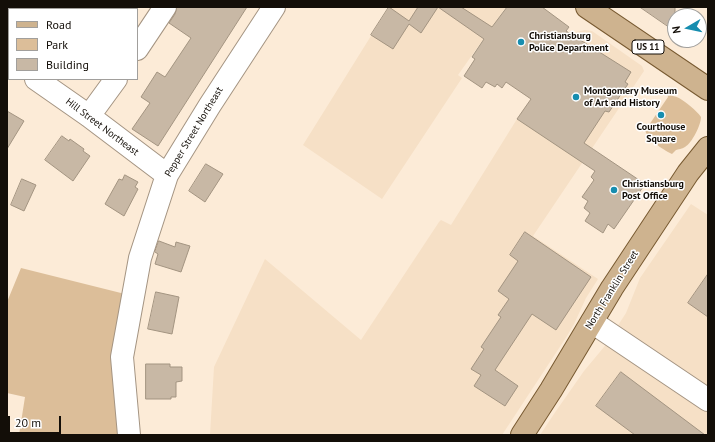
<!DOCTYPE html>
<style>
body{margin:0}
#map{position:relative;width:715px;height:442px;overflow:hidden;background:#fcebd7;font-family:"PT Sans",sans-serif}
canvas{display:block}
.frame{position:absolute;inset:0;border:8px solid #130e08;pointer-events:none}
.legend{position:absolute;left:8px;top:8px;width:130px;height:72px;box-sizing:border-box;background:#fff;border:1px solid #a19f9c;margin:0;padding:5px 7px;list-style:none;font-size:12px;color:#130e08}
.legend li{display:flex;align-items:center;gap:8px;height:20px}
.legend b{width:20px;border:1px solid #a19f9c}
.north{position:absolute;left:667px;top:8px;width:40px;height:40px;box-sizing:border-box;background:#fff;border:1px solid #a19f9c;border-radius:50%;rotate:261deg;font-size:11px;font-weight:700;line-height:16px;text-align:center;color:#130e08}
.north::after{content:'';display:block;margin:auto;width:14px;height:18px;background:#168daf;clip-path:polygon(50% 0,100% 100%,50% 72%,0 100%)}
.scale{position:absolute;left:8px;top:416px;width:53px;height:18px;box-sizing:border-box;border:2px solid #130e08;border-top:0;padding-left:5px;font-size:12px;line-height:14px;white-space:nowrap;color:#130e08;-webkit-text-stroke:3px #fff;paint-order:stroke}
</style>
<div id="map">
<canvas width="715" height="442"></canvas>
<div class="frame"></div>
<ul class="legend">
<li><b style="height:5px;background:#ceb38f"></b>Road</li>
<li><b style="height:11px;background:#dcbe99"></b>Park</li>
<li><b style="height:11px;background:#c8b8a5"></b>Building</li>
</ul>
<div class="north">N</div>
<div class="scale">20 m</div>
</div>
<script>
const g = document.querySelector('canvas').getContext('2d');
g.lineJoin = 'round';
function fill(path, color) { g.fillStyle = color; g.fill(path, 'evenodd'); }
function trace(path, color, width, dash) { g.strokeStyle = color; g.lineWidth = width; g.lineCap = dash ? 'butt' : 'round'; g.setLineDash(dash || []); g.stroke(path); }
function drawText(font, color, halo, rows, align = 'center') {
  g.font = font + ' "PT Sans",sans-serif'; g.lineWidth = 3; g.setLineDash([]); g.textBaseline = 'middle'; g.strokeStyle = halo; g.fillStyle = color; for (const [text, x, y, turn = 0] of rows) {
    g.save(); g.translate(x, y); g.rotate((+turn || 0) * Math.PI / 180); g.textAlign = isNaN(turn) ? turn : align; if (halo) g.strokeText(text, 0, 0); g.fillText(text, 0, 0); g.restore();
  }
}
fill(new Path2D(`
 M 389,7 L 506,7 L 458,75 L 462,78 L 382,199 L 303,145 Z
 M 585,30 L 592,31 L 642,66 L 644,71 L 533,236 L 598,279 L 586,298 L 574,324 L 567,336 L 502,435 L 210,435 L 214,367 L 265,259 L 361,340 L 439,222 L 441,220 L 451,225 L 517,119 L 576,32 Z
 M 691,204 L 708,215 L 708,435 L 540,435 L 556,411 L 584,371 L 604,347 L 626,313 L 640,278 Z`), '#f6e0c6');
fill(new Path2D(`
 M 667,93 C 671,96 675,96 679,98 C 686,102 696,110 701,117 C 701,125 692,143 685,147 C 682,149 678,149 676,150 L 672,154 C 662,149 646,139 644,127 L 649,125 L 668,97 Z
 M 21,268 L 125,294 L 121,435 L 19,435 L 25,397 L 7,393 L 7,302 Z`), '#dcbe99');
const building = new Path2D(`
 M 177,7 L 247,7 L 158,146 L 132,129 L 150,103 L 141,97 L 157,72 L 165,77 L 191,38 L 169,23 L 175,14 Z
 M 389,7 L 409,21 L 418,7 L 461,7 L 492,27 L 507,7 L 542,7 L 569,27 L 566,31 L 631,72 L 625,82 L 628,84 L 609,112 L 605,111 L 584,143 L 645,184 L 614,229 L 608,224 L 603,233 L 585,221 L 590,213 L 584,208 L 588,201 L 582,197 L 594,180 L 591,177 L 595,171 L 517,119 L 531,99 L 506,82 L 502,88 L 497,84 L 495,87 L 486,82 L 482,88 L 464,76 L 475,59 L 472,57 L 484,39 L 438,7 L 421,33 L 409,24 L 393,49 L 371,35 Z
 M 640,7 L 675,7 L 675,31 Z
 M 7,111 L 24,121 L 7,149 Z
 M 62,136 L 69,141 L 70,139 L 84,149 L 83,151 L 90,156 L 73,181 L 45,160 Z
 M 206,164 L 223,174 L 205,202 L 189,191 Z
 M 125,175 L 138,182 L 135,187 L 138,189 L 124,216 L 105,204 L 119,179 L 122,180 Z
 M 22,179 L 36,185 L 24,211 L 11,205 Z
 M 525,232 L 591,277 L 556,330 L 532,314 L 495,370 L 518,386 L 505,406 L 474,386 L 481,375 L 471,369 L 484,349 L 481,347 L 501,317 L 498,315 L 509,299 L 498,291 L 518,261 L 510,255 Z
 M 159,241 L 175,247 L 176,242 L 190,246 L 181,272 L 155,264 L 158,254 L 155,252 Z
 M 708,274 L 708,317 L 688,303 Z
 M 156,292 L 179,297 L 172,334 L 148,329 Z
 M 146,364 L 170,364 L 170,367 L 182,367 L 182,381 L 176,382 L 176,397 L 171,397 L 171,399 L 146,399 Z
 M 621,372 L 705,435 L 635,435 L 596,406 Z`);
fill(building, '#c8b8a5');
trace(building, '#a39481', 1);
const minor = new Path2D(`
 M 137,49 L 165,7
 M 7,58 L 9,60
 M 36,79 L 89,116 L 167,175
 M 89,116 L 116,79
 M 592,322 L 708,400
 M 129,435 L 122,357 L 140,258 L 167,175 L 210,105 L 274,7`);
const major = new Path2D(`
 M 587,7 L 708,89
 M 522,435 L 551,390 L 612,288 L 688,173 L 708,148`);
trace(minor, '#a49482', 24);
trace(major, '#775930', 24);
trace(minor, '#fff', 22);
trace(major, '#ceb38f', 22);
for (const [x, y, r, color] of [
 [521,42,4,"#168daf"],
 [576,97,4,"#168daf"],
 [661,115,4,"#168daf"],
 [614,190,4,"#168daf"]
]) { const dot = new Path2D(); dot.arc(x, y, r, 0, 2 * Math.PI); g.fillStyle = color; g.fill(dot); trace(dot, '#fff', 1.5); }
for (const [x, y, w] of [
 [648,47,32]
]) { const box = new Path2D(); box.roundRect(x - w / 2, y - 7, w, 14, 3); g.fillStyle = '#fff'; g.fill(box); trace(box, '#130e08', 1); }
drawText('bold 9px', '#130e08', null, [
 ["US 11",648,47]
]);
drawText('bold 10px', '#130e08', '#fff', [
 ["Christiansburg",529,36],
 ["Police Department",529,48],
 ["Montgomery Museum",584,91],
 ["of Art and History",584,103],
 ["Courthouse",661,127,"center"],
 ["Square",661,139,"center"],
 ["Christiansburg",622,184],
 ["Post Office",622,196]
], 'left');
drawText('10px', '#130e08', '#fff', [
 ["Hill Street Northeast",102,127,37],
 ["Pepper Street Northeast",194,132,-59],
 ["North Franklin Street",612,290,-58]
]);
</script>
